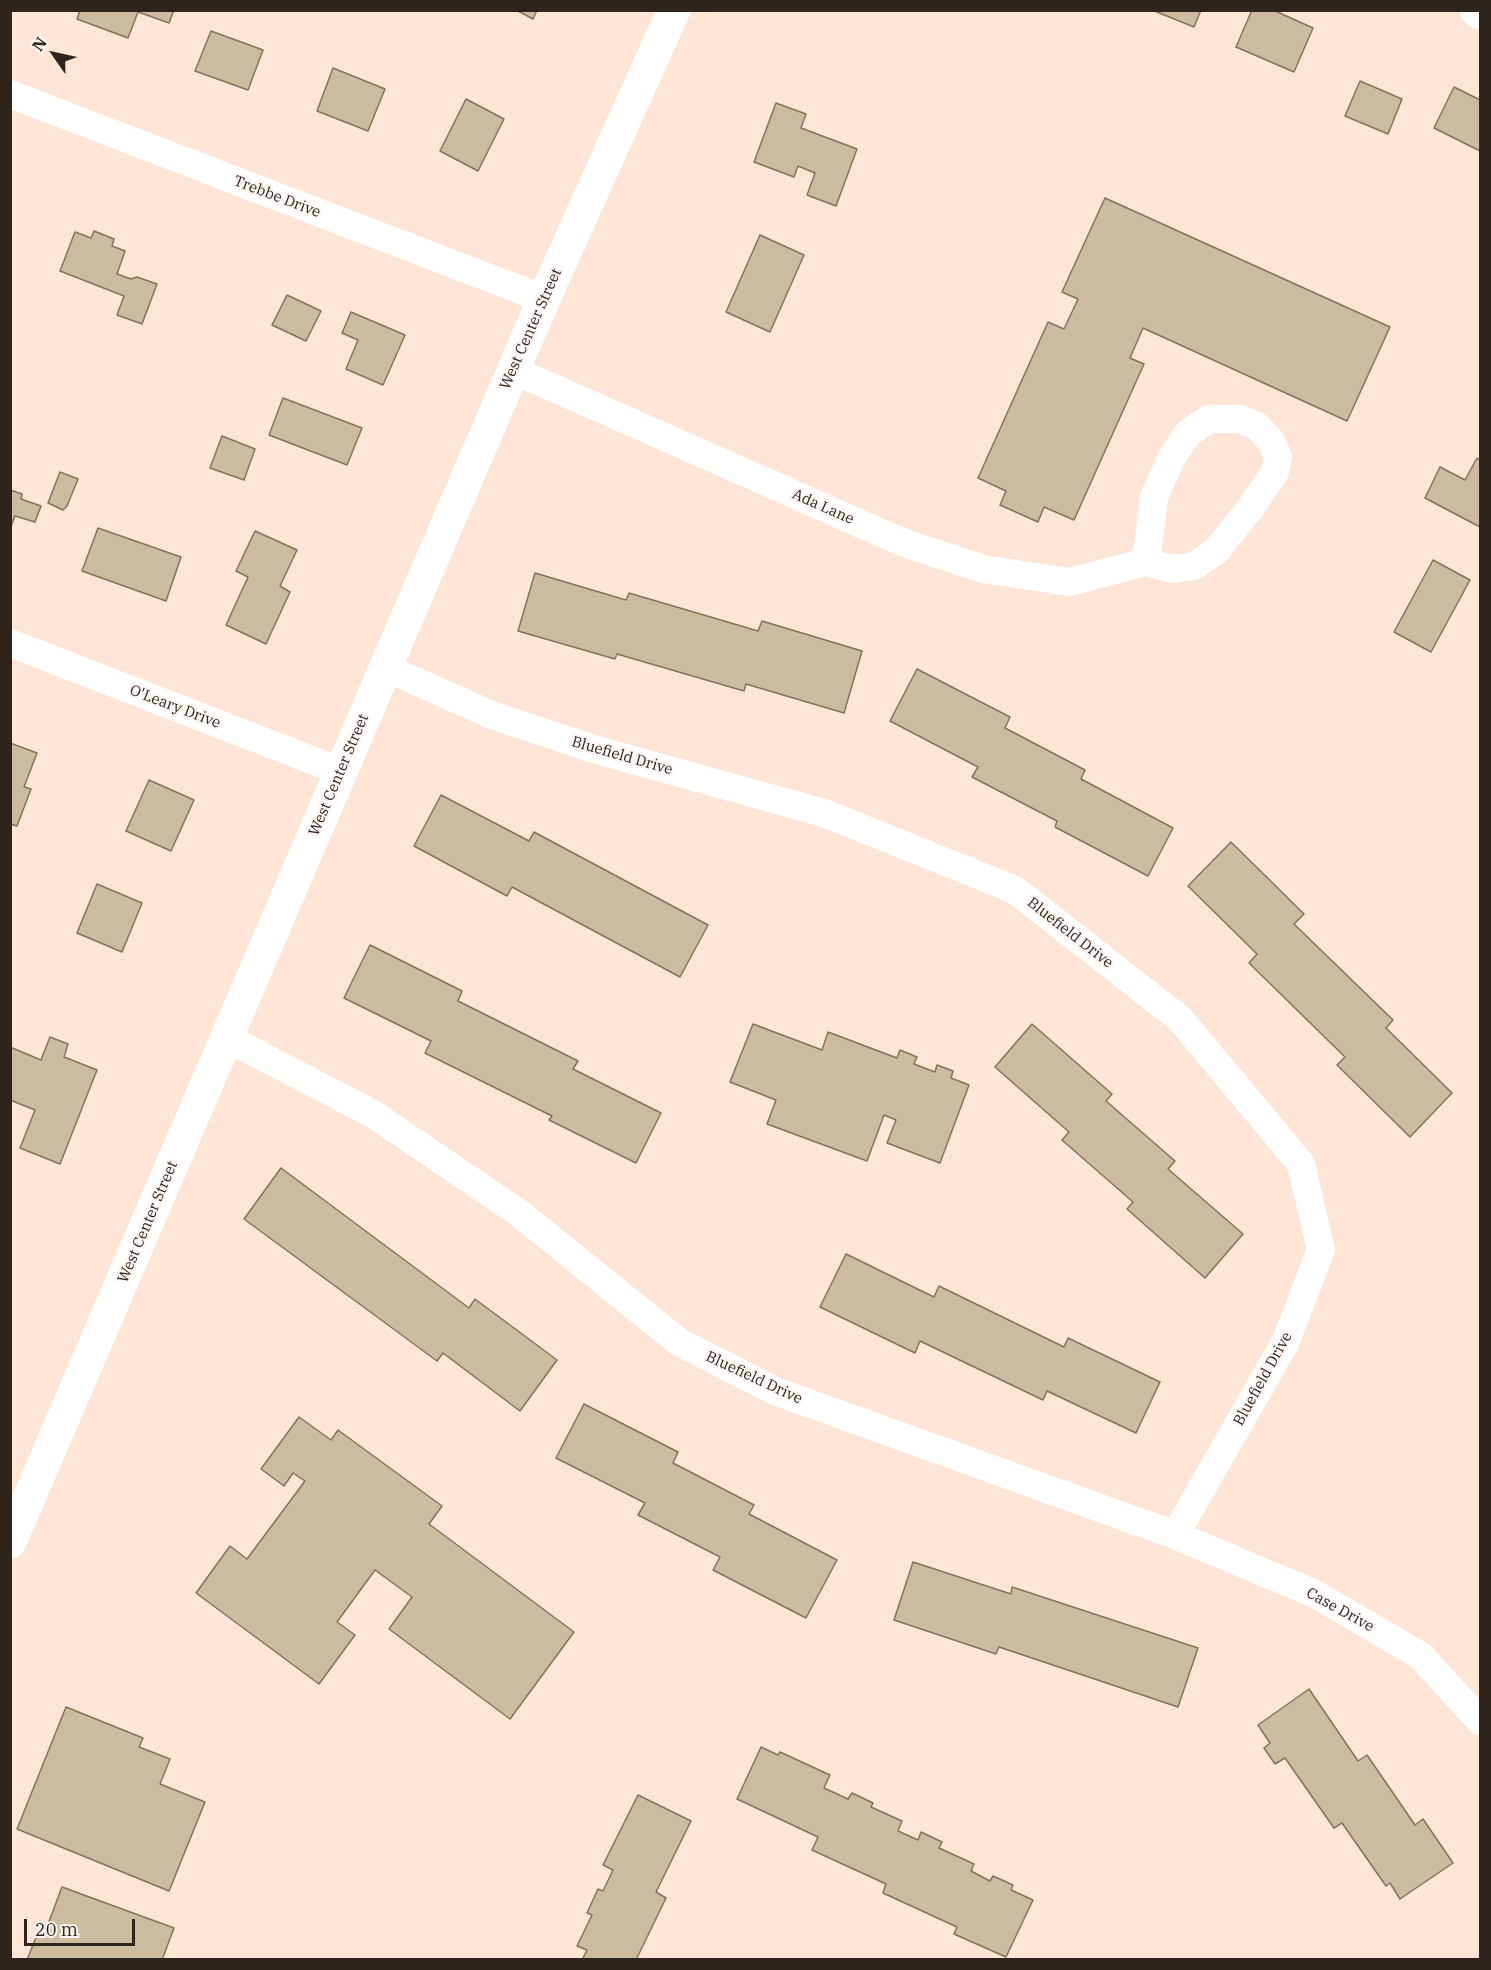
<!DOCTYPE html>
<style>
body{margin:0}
#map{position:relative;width:1491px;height:1970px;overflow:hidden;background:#fee5d5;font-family:"IBM Plex Serif",serif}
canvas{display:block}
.frame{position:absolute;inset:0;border:12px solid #2f241c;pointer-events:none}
.north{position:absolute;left:24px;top:24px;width:60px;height:60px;-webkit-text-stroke:4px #fdf6f2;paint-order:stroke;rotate:304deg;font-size:16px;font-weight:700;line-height:24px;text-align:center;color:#2f241c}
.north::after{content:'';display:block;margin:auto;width:21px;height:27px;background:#2f241c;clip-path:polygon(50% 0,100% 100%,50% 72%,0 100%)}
.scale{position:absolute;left:24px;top:1919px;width:111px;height:27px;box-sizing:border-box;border:3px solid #2f241c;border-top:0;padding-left:8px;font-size:18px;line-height:21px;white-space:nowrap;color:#2f241c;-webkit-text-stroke:4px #fdf6f2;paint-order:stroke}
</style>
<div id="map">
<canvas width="1491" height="1970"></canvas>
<div class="frame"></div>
<div class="north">N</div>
<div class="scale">20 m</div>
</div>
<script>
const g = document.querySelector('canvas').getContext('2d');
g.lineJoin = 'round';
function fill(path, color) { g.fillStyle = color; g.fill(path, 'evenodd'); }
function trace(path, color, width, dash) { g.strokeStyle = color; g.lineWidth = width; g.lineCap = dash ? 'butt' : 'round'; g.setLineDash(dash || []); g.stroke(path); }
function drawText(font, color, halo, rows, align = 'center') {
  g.font = font + ' "IBM Plex Serif",serif'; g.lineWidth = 5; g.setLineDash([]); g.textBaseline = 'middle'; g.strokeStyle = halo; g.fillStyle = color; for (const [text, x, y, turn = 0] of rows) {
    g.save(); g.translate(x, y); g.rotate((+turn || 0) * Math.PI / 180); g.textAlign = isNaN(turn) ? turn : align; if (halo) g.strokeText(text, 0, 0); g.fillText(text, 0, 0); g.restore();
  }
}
const building = new Path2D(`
 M 80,10 L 174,10 L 169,23 L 138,12 L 128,38 L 77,19 Z
 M 516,10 L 537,10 L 533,19 Z
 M 1152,10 L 1201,10 L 1194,27 Z
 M 1252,10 L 1273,10 L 1313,28 L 1294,72 L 1236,47 Z
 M 211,31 L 263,50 L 248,90 L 195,71 Z
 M 333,68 L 385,89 L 368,131 L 317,111 Z
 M 1360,81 L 1402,99 L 1388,134 L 1345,116 Z
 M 1454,87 L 1480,100 L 1480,151 L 1434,128 Z
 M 466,99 L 504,119 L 478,171 L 440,151 Z
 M 776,103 L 806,114 L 801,128 L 857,149 L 836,206 L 807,195 L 815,173 L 798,166 L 794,177 L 754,162 Z
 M 1105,198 L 1390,327 L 1347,421 L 1143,328 L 1130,358 L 1144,364 L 1074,520 L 1044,507 L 1038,522 L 1000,505 L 1006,491 L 978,478 L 1048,322 L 1064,329 L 1078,299 L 1062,292 Z
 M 94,231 L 114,239 L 112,246 L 125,251 L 117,274 L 131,279 L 137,277 L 157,284 L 142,324 L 117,315 L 124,296 L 60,271 L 75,232 L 91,238 Z
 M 760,235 L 804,255 L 770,332 L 726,312 Z
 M 287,295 L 321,311 L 306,341 L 272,325 Z
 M 351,312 L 405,335 L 383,385 L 346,369 L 358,340 L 342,333 Z
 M 283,398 L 362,428 L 347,465 L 269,435 Z
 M 222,436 L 255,449 L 244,480 L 210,468 Z
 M 1477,458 L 1480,460 L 1480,527 L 1425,498 L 1440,467 L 1465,480 Z
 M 60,472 L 78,479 L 67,506 L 63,510 L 48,503 Z
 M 10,490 L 22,494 L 21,499 L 41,506 L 35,522 L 15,516 L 10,529 Z
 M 98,528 L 181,557 L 166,601 L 82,571 Z
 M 255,531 L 297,550 L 280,586 L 290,592 L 266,644 L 226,625 L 248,577 L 236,571 Z
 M 1433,560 L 1470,580 L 1431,652 L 1394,632 Z
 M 535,573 L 626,600 L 629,593 L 758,631 L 762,621 L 862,651 L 844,713 L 746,684 L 744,691 L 617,654 L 615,659 L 518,631 Z
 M 917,669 L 1010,717 L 1005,728 L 1085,770 L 1081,779 L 1173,828 L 1148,876 L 1055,827 L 1057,821 L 972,777 L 978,767 L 890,721 Z
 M 10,743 L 37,753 L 24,787 L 31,789 L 17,826 L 10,824 Z
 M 149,780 L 194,800 L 171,851 L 126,831 Z
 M 441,795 L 529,841 L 534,832 L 708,925 L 680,977 L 512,887 L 507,896 L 414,846 Z
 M 1231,842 L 1304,914 L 1294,924 L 1393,1020 L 1386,1028 L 1452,1093 L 1410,1137 L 1337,1065 L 1345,1057 L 1249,963 L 1257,954 L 1188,886 Z
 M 97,884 L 142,903 L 122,952 L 77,933 Z
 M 370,945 L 462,991 L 458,1001 L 578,1061 L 573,1069 L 661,1113 L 636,1163 L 549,1120 L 552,1116 L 425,1053 L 431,1041 L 344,998 Z
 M 753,1024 L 822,1050 L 828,1032 L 897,1058 L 900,1050 L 917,1057 L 914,1064 L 935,1072 L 937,1065 L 953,1071 L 951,1078 L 969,1085 L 940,1163 L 887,1143 L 896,1120 L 884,1115 L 867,1161 L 767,1124 L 776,1100 L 730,1082 Z
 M 1032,1024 L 1112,1094 L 1106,1101 L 1175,1161 L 1168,1169 L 1243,1234 L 1205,1278 L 1127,1209 L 1133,1202 L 1062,1140 L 1069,1132 L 995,1067 Z
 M 50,1037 L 68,1044 L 64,1057 L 97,1070 L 60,1164 L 20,1148 L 35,1110 L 10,1100 L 10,1047 L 41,1060 Z
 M 281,1168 L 469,1308 L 475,1299 L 557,1360 L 520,1411 L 443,1353 L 437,1361 L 244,1219 Z
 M 846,1254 L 934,1297 L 939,1286 L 1064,1347 L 1068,1338 L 1160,1382 L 1136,1433 L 1047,1391 L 1043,1400 L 920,1341 L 915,1353 L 820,1307 Z
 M 584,1404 L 678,1452 L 673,1463 L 754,1505 L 749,1514 L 837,1560 L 806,1618 L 713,1570 L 720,1557 L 638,1515 L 645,1503 L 556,1458 Z
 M 299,1417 L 331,1440 L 338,1430 L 442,1506 L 429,1524 L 574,1632 L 510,1719 L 389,1629 L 412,1597 L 375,1570 L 337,1622 L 355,1635 L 319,1684 L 196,1593 L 230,1546 L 247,1559 L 305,1481 L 293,1473 L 284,1486 L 261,1469 Z
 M 913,1562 L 1011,1594 L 1012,1587 L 1198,1648 L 1178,1707 L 999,1647 L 996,1654 L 894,1620 Z
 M 1309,1689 L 1358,1761 L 1367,1755 L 1415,1825 L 1423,1819 L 1453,1863 L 1400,1899 L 1390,1883 L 1386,1886 L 1342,1823 L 1334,1828 L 1285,1758 L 1275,1764 L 1264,1748 L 1270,1743 L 1258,1725 Z
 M 66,1707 L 143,1738 L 139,1747 L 170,1759 L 160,1784 L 205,1802 L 169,1891 L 17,1829 Z
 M 761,1747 L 778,1755 L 780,1752 L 830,1775 L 824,1788 L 848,1799 L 852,1793 L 873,1803 L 871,1807 L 902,1821 L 898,1831 L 918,1840 L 921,1832 L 942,1842 L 939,1848 L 974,1864 L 971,1871 L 990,1881 L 993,1876 L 1013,1885 L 1011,1890 L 1033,1900 L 1006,1957 L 954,1934 L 957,1927 L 883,1893 L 886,1884 L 812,1850 L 818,1837 L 737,1799 Z
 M 638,1795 L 691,1821 L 656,1892 L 666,1898 L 636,1960 L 582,1960 L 587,1950 L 577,1946 L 592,1915 L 587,1913 L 598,1889 L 603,1891 L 613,1870 L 603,1865 Z
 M 62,1887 L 174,1928 L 162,1960 L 27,1960 L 38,1932 L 44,1935 Z`);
fill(building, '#cdbb9f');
trace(building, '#847359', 1.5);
trace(new Path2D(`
 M 10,94 L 544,299
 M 513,370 L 904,543 L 983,569 L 1069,582 L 1146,562 L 1172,569 L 1194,566 L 1216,551 L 1249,510 L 1275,472 L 1278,457 L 1271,441 L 1257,426 L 1240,419 L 1209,419 L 1188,433 L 1172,457 L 1154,497 L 1146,562
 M 10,643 L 340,771
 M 386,668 L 494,716 L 597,750 L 824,813 L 1015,890 L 1180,1019 L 1301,1164 L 1321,1250 L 1285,1343 L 1175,1535
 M 227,1038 L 373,1114 L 519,1213 L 679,1342 L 775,1391 L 1175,1535 L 1315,1594 L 1421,1656 L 1480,1721`), '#fff', 28);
trace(new Path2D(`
 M 1476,10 L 1480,13
 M 10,1542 L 544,299 L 674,10`), '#fff', 33);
drawText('15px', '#2f241c', '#fdf6f2', [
 ["Trebbe Drive",277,197,21],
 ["West Center Street",531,329,-66],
 ["Ada Lane",823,507,24],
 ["O'Leary Drive",175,707,21],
 ["Bluefield Drive",622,756,16],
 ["West Center Street",339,775,-67],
 ["Bluefield Drive",1070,933,38],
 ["West Center Street",148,1222,-67],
 ["Bluefield Drive",754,1378,25],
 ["Bluefield Drive",1263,1379,-61],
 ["Case Drive",1340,1610,29]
]);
</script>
